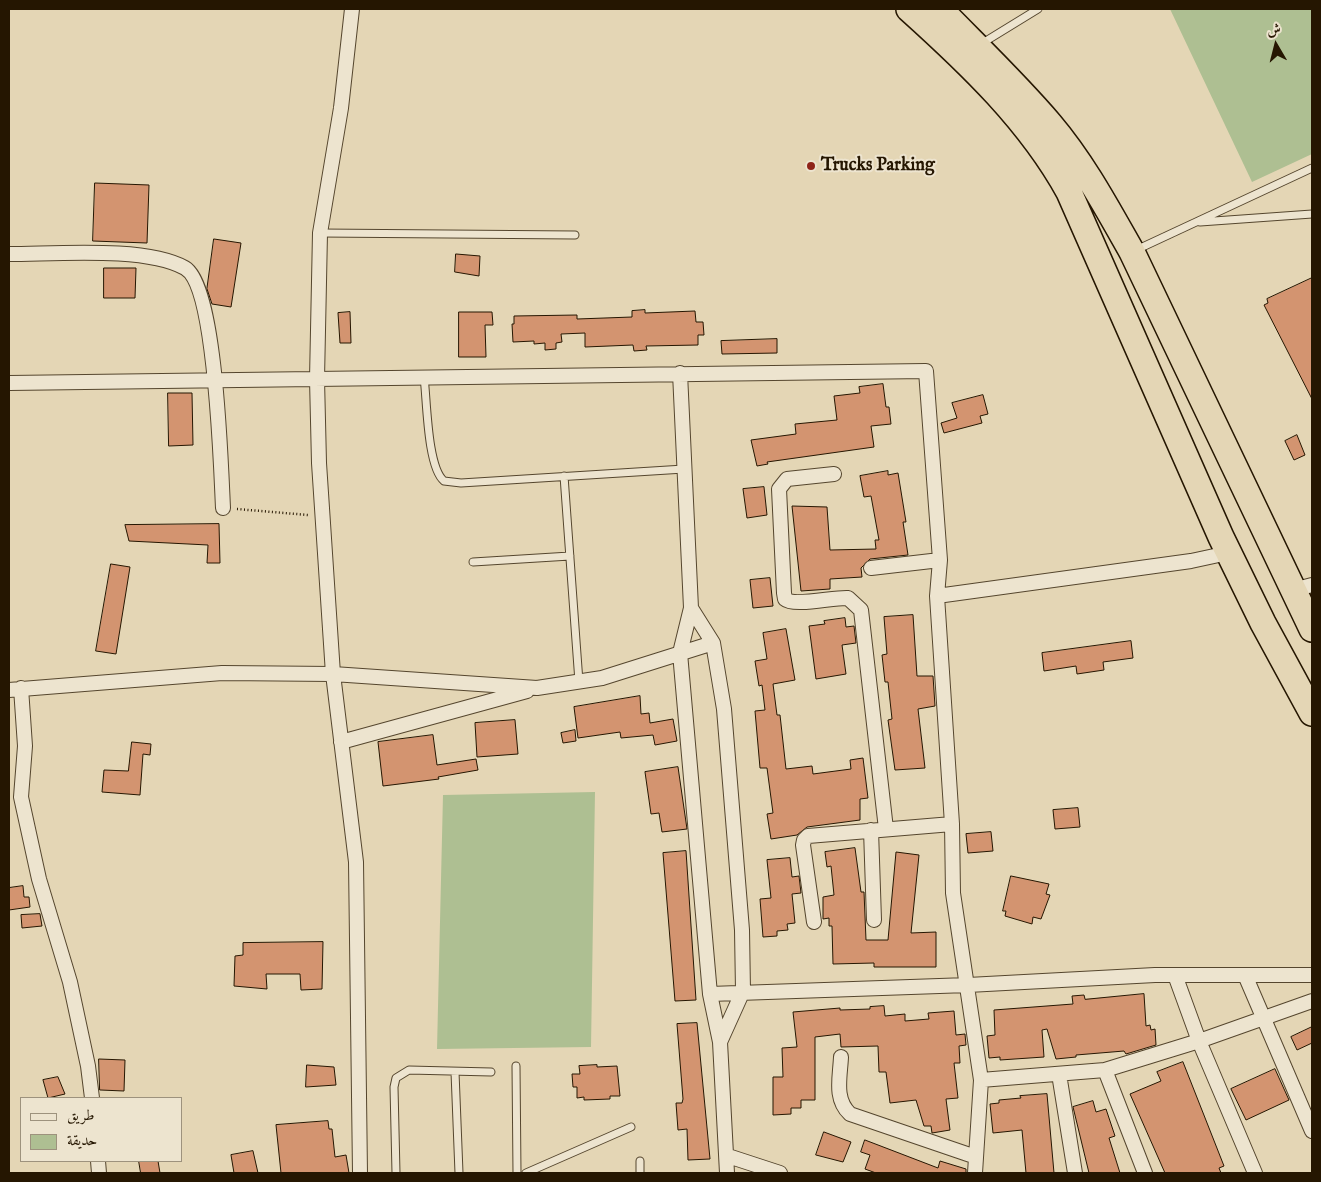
<!DOCTYPE html>
<meta charset="utf-8">
<style>
body{margin:0}
#map{position:relative;width:1321px;height:1182px;overflow:hidden;background:#e4d6b5;font-family:"IM FELL English",Amiri,serif}
canvas{display:block}
.frame{position:absolute;inset:0;border:10px solid #251601;pointer-events:none}
.legend{position:absolute;left:20px;top:1097px;width:162px;height:65px;box-sizing:border-box;background:#ede4cf;border:1px solid #9d927d;margin:0;padding:6px 9px;list-style:none;font-size:15px;color:#251601}
.legend li{display:flex;align-items:center;gap:10px;height:25px}
.legend b{width:25px;border:1px solid #9d927d}
.north{position:absolute;left:1251px;top:20px;width:50px;height:50px;-webkit-text-stroke:4px #ede4cf;paint-order:stroke;rotate:352deg;font-size:14px;font-weight:700;line-height:20px;text-align:center;color:#251601}
.north::after{content:'';display:block;margin:auto;width:18px;height:22px;background:#251601;clip-path:polygon(50% 0,100% 100%,50% 72%,0 100%)}
</style>
<div id="map">
<canvas width="1321" height="1182"></canvas>
<div class="frame"></div>
<ul class="legend">
<li><b style="height:6px;background:#ede4cf"></b>طريق</li>
<li><b style="height:14px;background:#aebf92"></b>حديقة</li>
</ul>
<div class="north">ش</div>
</div>
<script>
const g = document.querySelector('canvas').getContext('2d');
g.lineJoin = 'round';
function fill(path, color) { g.fillStyle = color; g.fill(path, 'evenodd'); }
function trace(path, color, width, dash) { g.strokeStyle = color; g.lineWidth = width; g.lineCap = dash ? 'butt' : 'round'; g.setLineDash(dash || []); g.stroke(path); }
function drawText(font, color, halo, rows, align = 'center') {
  g.font = font + ' "IM FELL English",serif'; g.lineWidth = 4; g.setLineDash([]); g.textBaseline = 'middle'; g.strokeStyle = halo; g.fillStyle = color; for (const [text, x, y, turn = 0] of rows) {
    g.save(); g.translate(x, y); g.rotate((+turn || 0) * Math.PI / 180); g.textAlign = isNaN(turn) ? turn : align; if (halo) g.strokeText(text, 0, 0); g.fillText(text, 0, 0); g.restore();
  }
}
fill(new Path2D(`
 M 1170,9 L 1312,9 L 1312,154 L 1252,182 Z
 M 595,792 L 591,1047 L 437,1049 L 443,795 Z`), '#aebf92');
const building = new Path2D(`
 M 95,183 L 149,185 L 147,243 L 93,241 Z
 M 214,239 L 241,243 L 231,307 L 212,304 L 207,289 Z
 M 456,254 L 480,256 L 479,276 L 455,272 Z
 M 104,268 L 136,268 L 135,298 L 104,298 Z
 M 1312,278 L 1312,399 L 1264,305 L 1268,303 L 1267,299 Z
 M 645,310 L 645,313 L 695,311 L 696,322 L 703,322 L 704,335 L 698,335 L 698,345 L 646,346 L 647,350 L 634,351 L 633,345 L 585,347 L 585,333 L 561,334 L 562,342 L 556,343 L 556,349 L 545,350 L 545,343 L 534,344 L 534,341 L 513,342 L 512,324 L 514,324 L 514,316 L 577,315 L 577,319 L 632,317 L 632,311 Z
 M 350,312 L 351,343 L 340,343 L 338,313 Z
 M 459,312 L 492,312 L 493,325 L 485,325 L 486,357 L 459,357 Z
 M 777,339 L 777,353 L 722,354 L 721,341 Z
 M 883,384 L 886,407 L 889,407 L 891,424 L 871,426 L 874,447 L 767,462 L 768,464 L 757,466 L 751,440 L 796,434 L 795,424 L 837,420 L 834,396 L 860,393 L 859,387 Z
 M 168,393 L 192,393 L 193,445 L 169,446 Z
 M 983,395 L 988,414 L 980,416 L 982,423 L 944,433 L 941,423 L 957,418 L 952,403 Z
 M 1297,435 L 1305,455 L 1294,460 L 1285,441 Z
 M 888,471 L 888,475 L 898,473 L 906,522 L 903,522 L 908,555 L 870,559 L 861,568 L 862,577 L 830,579 L 830,589 L 801,591 L 792,506 L 827,507 L 830,550 L 876,549 L 875,540 L 879,540 L 871,496 L 864,497 L 860,476 Z
 M 764,487 L 767,515 L 747,518 L 743,489 Z
 M 219,524 L 220,563 L 207,563 L 208,545 L 129,541 L 125,525 Z
 M 111,564 L 130,567 L 116,654 L 96,651 Z
 M 770,578 L 773,606 L 753,608 L 750,580 Z
 M 913,615 L 917,676 L 933,676 L 935,706 L 918,709 L 925,768 L 895,770 L 888,720 L 892,719 L 888,682 L 885,682 L 882,655 L 887,654 L 884,617 Z
 M 845,618 L 846,627 L 854,626 L 856,643 L 842,645 L 846,674 L 816,679 L 809,626 L 825,624 L 824,621 Z
 M 786,629 L 795,680 L 773,684 L 777,715 L 780,715 L 786,769 L 812,766 L 813,774 L 851,769 L 850,760 L 863,758 L 868,798 L 860,799 L 860,820 L 807,827 L 797,835 L 771,839 L 767,814 L 773,813 L 767,768 L 760,768 L 755,711 L 765,710 L 762,685 L 759,686 L 755,661 L 767,659 L 763,633 Z
 M 1131,641 L 1133,658 L 1103,662 L 1104,670 L 1077,674 L 1076,666 L 1044,671 L 1042,653 Z
 M 640,696 L 641,714 L 649,713 L 650,723 L 673,719 L 677,741 L 655,745 L 653,735 L 621,738 L 620,732 L 578,738 L 574,707 Z
 M 515,720 L 518,754 L 477,757 L 475,723 Z
 M 575,730 L 576,741 L 563,743 L 561,733 Z
 M 433,735 L 437,765 L 476,759 L 478,770 L 438,777 L 439,779 L 383,786 L 378,742 Z
 M 132,742 L 151,744 L 150,755 L 143,754 L 140,795 L 102,792 L 104,770 L 128,771 Z
 M 678,767 L 687,829 L 662,832 L 659,813 L 651,814 L 645,772 Z
 M 1078,808 L 1080,827 L 1055,829 L 1053,810 Z
 M 991,832 L 993,851 L 968,853 L 966,834 Z
 M 855,848 L 861,892 L 864,892 L 866,940 L 888,940 L 896,852 L 919,855 L 911,933 L 936,932 L 936,967 L 874,967 L 874,963 L 833,964 L 832,926 L 829,926 L 829,918 L 823,919 L 823,897 L 834,895 L 831,866 L 827,867 L 825,852 Z
 M 686,851 L 696,1000 L 675,1001 L 663,853 Z
 M 790,858 L 792,877 L 799,876 L 801,893 L 792,894 L 795,923 L 787,924 L 788,930 L 777,931 L 777,936 L 763,937 L 760,899 L 771,898 L 767,860 Z
 M 1011,876 L 1049,884 L 1046,894 L 1050,895 L 1041,919 L 1033,917 L 1032,924 L 1005,916 L 1006,911 L 1003,911 Z
 M 23,886 L 24,897 L 29,897 L 30,907 L 9,910 L 9,888 Z
 M 40,914 L 42,926 L 22,928 L 21,915 Z
 M 323,942 L 322,989 L 301,990 L 300,974 L 266,974 L 267,989 L 234,986 L 235,956 L 243,955 L 243,943 Z
 M 1144,994 L 1146,1026 L 1150,1025 L 1151,1030 L 1155,1029 L 1156,1045 L 1126,1054 L 1124,1051 L 1076,1055 L 1076,1057 L 1056,1059 L 1047,1029 L 1042,1030 L 1044,1057 L 1000,1060 L 1000,1057 L 989,1058 L 987,1036 L 995,1035 L 994,1010 L 1073,1004 L 1072,996 L 1084,995 L 1085,999 Z
 M 884,1006 L 885,1016 L 905,1014 L 905,1021 L 929,1019 L 928,1013 L 954,1011 L 956,1035 L 965,1034 L 966,1045 L 959,1046 L 960,1063 L 954,1063 L 958,1098 L 946,1099 L 950,1130 L 932,1133 L 931,1126 L 924,1126 L 916,1100 L 890,1103 L 886,1072 L 879,1072 L 878,1046 L 841,1047 L 840,1034 L 815,1037 L 815,1100 L 801,1100 L 801,1108 L 791,1108 L 791,1114 L 773,1115 L 773,1077 L 783,1077 L 782,1048 L 797,1047 L 793,1012 L 840,1008 L 840,1010 L 870,1009 L 870,1007 Z
 M 697,1023 L 710,1159 L 688,1160 L 687,1129 L 678,1130 L 676,1103 L 682,1103 L 683,1099 L 677,1024 Z
 M 1312,1027 L 1312,1043 L 1297,1050 L 1291,1037 Z
 M 99,1059 L 125,1060 L 124,1091 L 100,1090 Z
 M 1183,1062 L 1224,1166 L 1219,1168 L 1221,1173 L 1165,1173 L 1130,1094 L 1161,1081 L 1157,1072 Z
 M 307,1065 L 334,1067 L 336,1085 L 306,1087 Z
 M 597,1065 L 597,1067 L 617,1066 L 620,1096 L 610,1096 L 610,1099 L 584,1100 L 584,1097 L 577,1098 L 577,1087 L 573,1087 L 572,1074 L 580,1074 L 579,1066 Z
 M 1275,1069 L 1289,1100 L 1246,1120 L 1231,1089 Z
 M 58,1077 L 65,1094 L 48,1098 L 43,1080 Z
 M 1047,1094 L 1054,1173 L 1026,1173 L 1022,1130 L 993,1133 L 990,1104 L 999,1103 L 999,1100 L 1021,1098 L 1020,1096 Z
 M 1093,1101 L 1096,1112 L 1106,1109 L 1115,1136 L 1109,1138 L 1120,1173 L 1089,1173 L 1073,1107 Z
 M 328,1121 L 329,1129 L 332,1129 L 335,1157 L 346,1155 L 349,1173 L 281,1173 L 276,1125 Z
 M 824,1132 L 851,1142 L 843,1162 L 816,1155 Z
 M 865,1140 L 938,1168 L 940,1161 L 966,1169 L 966,1173 L 876,1173 L 865,1169 L 870,1155 L 861,1152 Z
 M 253,1151 L 258,1173 L 234,1173 L 231,1155 Z
 M 139,1161 L 158,1161 L 160,1173 L 141,1173 Z`);
fill(building, '#d39470');
trace(building, '#251601', 1);
const lane = new Path2D(`
 M 981,44 L 1038,9
 M 1200,222 L 1312,214
 M 320,233 L 575,235
 M 1136,250 L 1312,168
 M 424,377 C 427,399 427,467 444,481 L 461,483 L 684,469
 M 564,476 L 579,682
 M 473,562 L 570,556
 M 516,1066 L 517,1173
 M 455,1072 L 459,1173
 M 640,1161 L 640,1173
 M 396,1173 L 394,1087 L 396,1078 L 409,1070 L 491,1072
 M 526,1173 L 631,1127`);
const street = new Path2D(`
 M 352,9 L 341,108 L 320,233 L 317,379 L 319,463 L 333,674 L 356,862 L 360,1173
 M 9,254 C 55,254 146,246 185,268 C 216,286 221,469 223,508
 M 680,373 L 691,608 L 680,653 L 710,994 L 720,1042 L 727,1173
 M 9,383 L 926,371 L 940,560 L 937,596 L 952,824 L 953,893 L 981,1080 L 975,1173
 M 834,474 L 787,479 L 779,489 L 784,593 L 785,599 C 794,607 834,597 848,598 L 861,610 L 886,829
 M 871,568 L 940,560
 M 1293,590 L 1312,585
 M 937,596 L 1191,561 L 1228,553
 M 691,608 L 713,643 L 724,709 L 742,930 L 743,991 L 720,1042
 M 21,688 L 25,746 L 21,797 L 39,879 L 70,982 L 88,1066 L 92,1098
 M 9,690 L 222,673 L 333,674 L 537,688 L 602,678 L 713,643
 M 341,742 L 527,691
 M 871,830 L 874,920
 M 814,922 L 803,845 L 804,840 L 808,836 L 952,824
 M 1175,975 L 1199,1041 L 1255,1173
 M 1245,975 L 1312,1131
 M 710,994 L 968,985 L 1155,975 L 1312,975
 M 841,1057 C 840,1078 834,1099 850,1114 L 976,1157
 M 1105,1070 L 1145,1173
 M 1059,1074 L 1075,1173
 M 981,1080 L 1105,1070 L 1199,1041 L 1312,1001
 M 728,1156 L 780,1173
 M 98,1161 L 99,1173`);
const highway = new Path2D(`
 M 909,9 C 969,63 1030,121 1069,192 L 1221,537 L 1263,623 L 1312,713
 M 940,9 C 977,47 1016,84 1050,124 C 1083,163 1107,208 1132,252 L 1312,629`);
trace(lane, '#55462e', 9);
trace(street, '#55462e', 16);
trace(highway, '#251601', 28);
trace(new Path2D(`
 M 237,509 L 308,515`), '#251601', 2.5, [1, 2.5]);
trace(lane, '#ede4cf', 7);
trace(street, '#ede4cf', 14);
trace(highway, '#e4d6b5', 25);
for (const [x, y, r, color] of [
 [811,166,5,"#8f2418"]
]) { const dot = new Path2D(); dot.arc(x, y, r, 0, 2 * Math.PI); g.fillStyle = color; g.fill(dot); trace(dot, '#ede4cf', 2); }
drawText('bold 18px', '#251601', '#ede4cf', [
 ["Trucks Parking",821,166]
], 'left');
</script>
